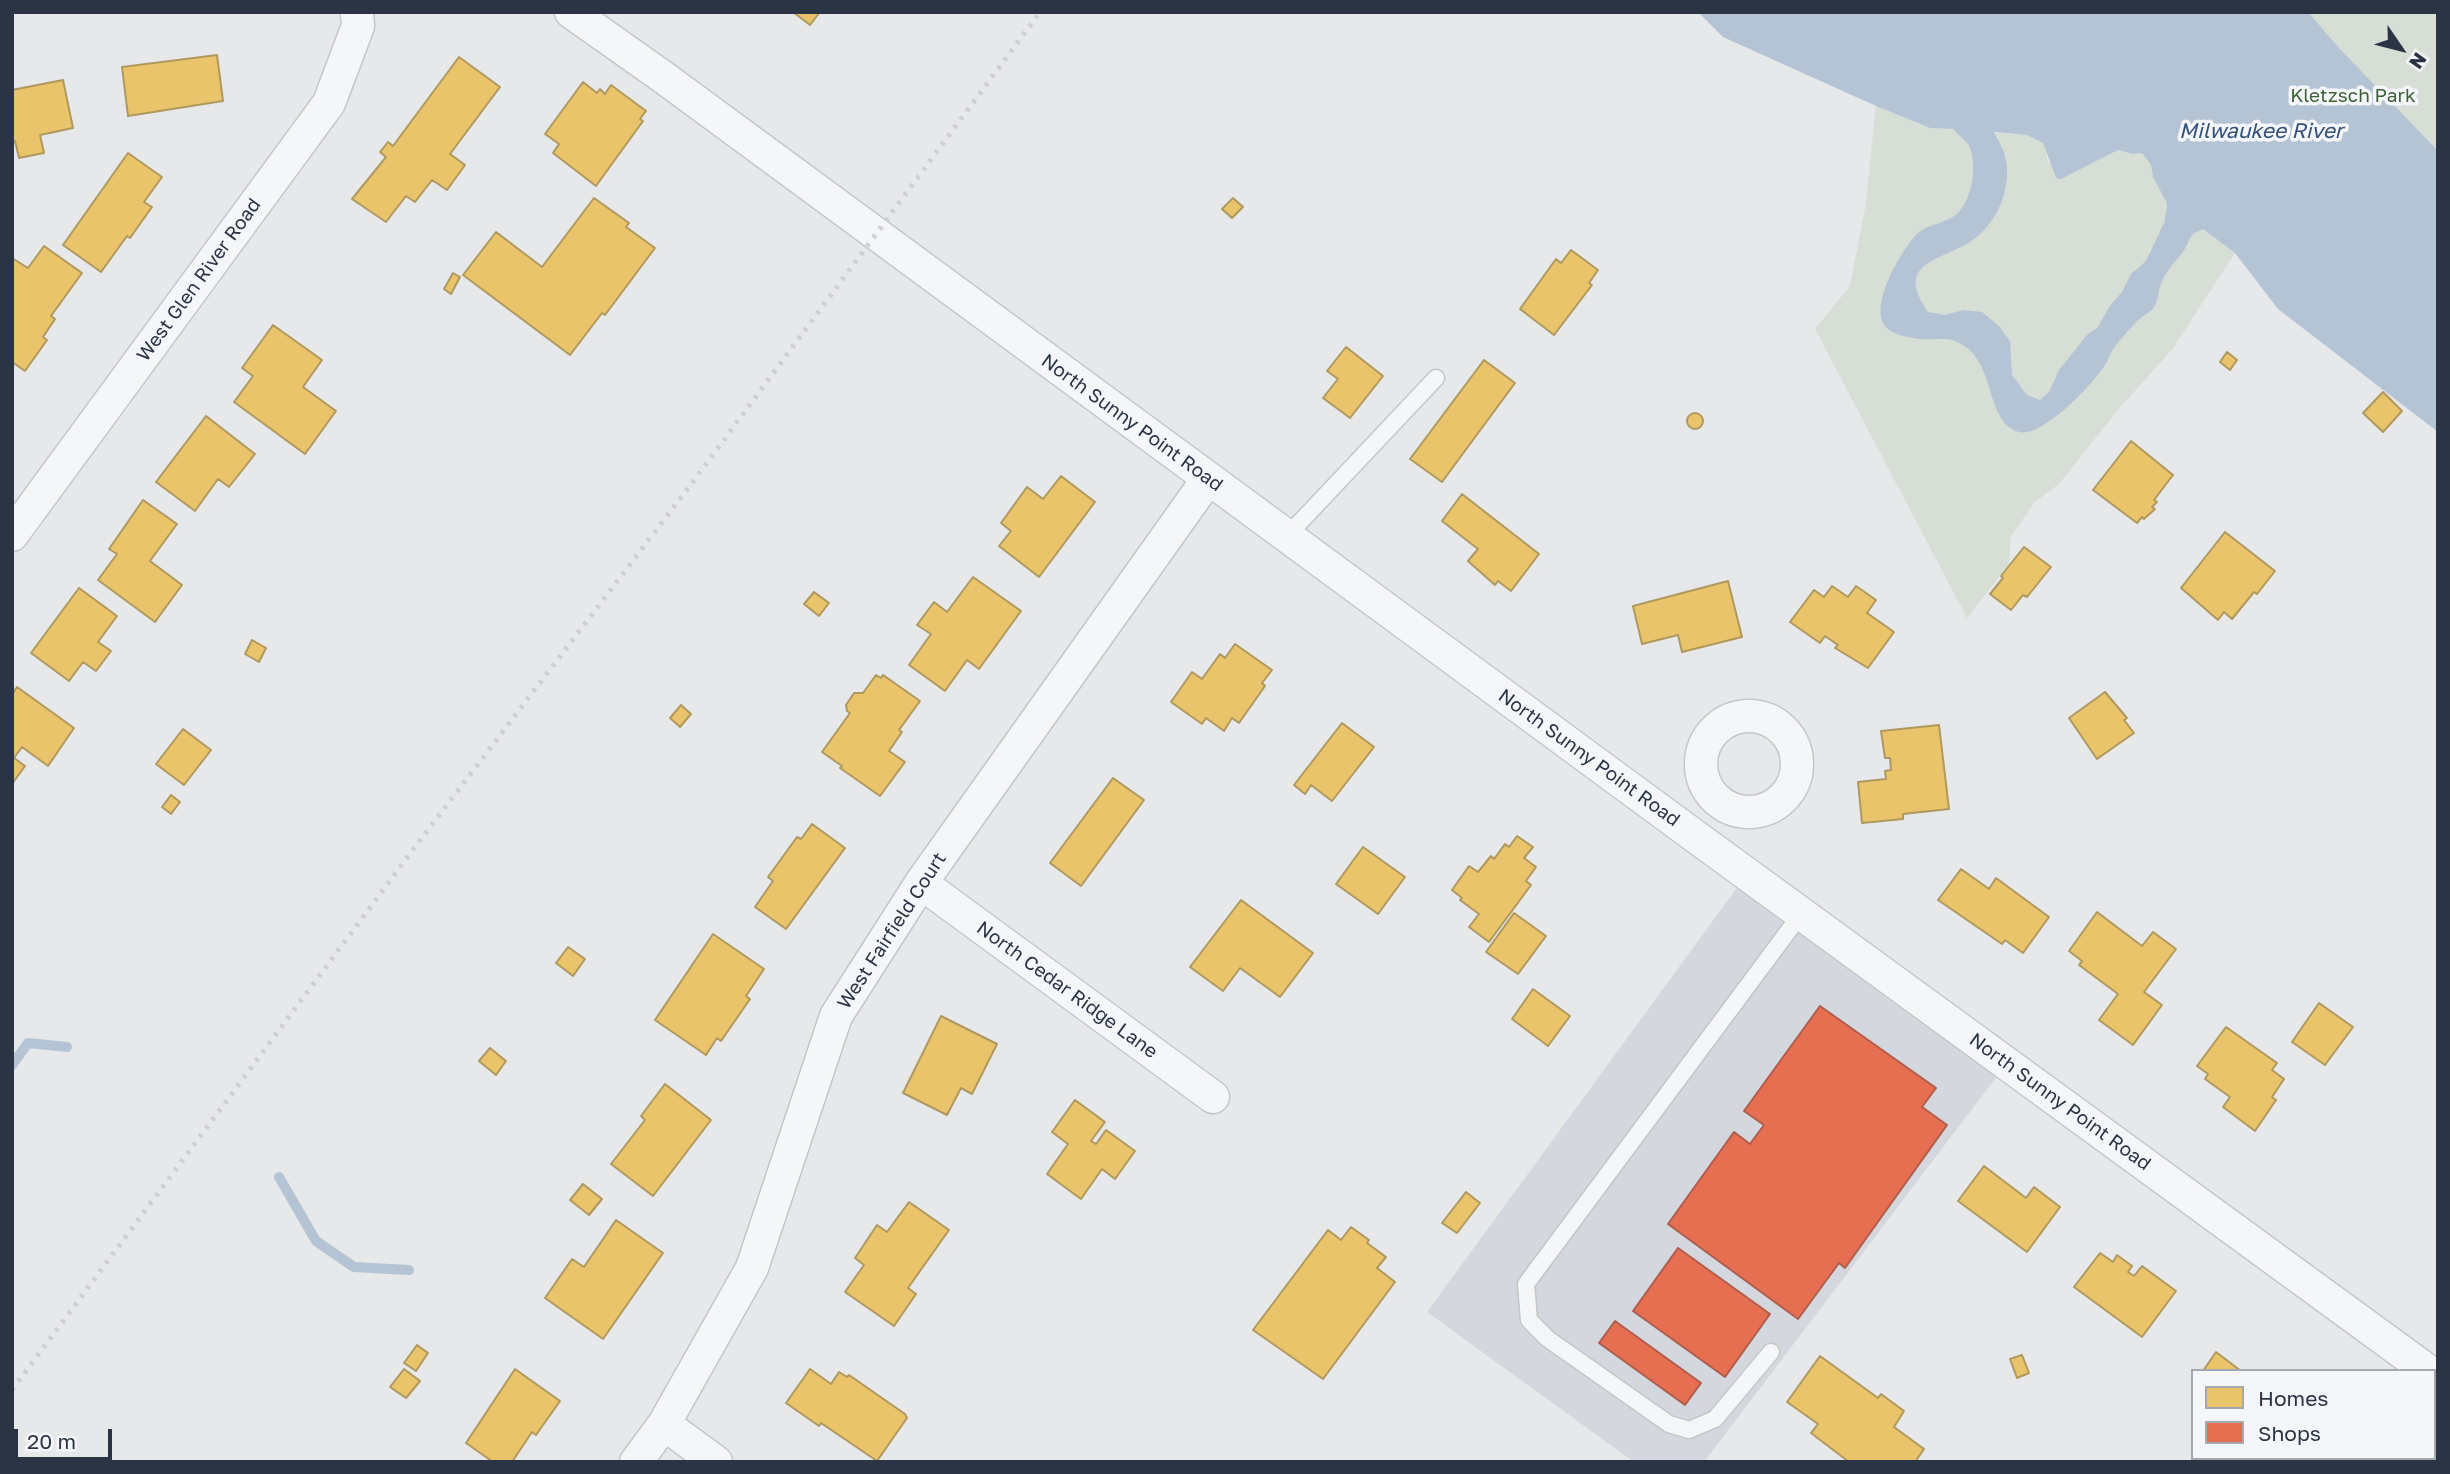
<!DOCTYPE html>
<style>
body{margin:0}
#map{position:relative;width:2450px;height:1474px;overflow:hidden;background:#e6e8ea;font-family:"Golos Text",sans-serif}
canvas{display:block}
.frame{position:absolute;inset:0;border:14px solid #2b3445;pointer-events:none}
.legend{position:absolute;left:2191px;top:1369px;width:245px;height:91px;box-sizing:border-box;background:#f4f6f9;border:2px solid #a4a8b1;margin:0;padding:9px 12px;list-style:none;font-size:21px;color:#2b3445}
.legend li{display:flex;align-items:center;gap:14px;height:35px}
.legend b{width:35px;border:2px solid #a4a8b1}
.north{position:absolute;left:2366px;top:14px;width:70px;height:70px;-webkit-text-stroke:5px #f4f6f9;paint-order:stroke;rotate:125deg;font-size:19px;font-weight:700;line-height:28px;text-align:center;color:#2b3445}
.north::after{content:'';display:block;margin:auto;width:24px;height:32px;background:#2b3445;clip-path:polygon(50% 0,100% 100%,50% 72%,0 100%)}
.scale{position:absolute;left:14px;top:1429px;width:98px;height:32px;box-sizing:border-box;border:4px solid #2b3445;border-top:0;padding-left:9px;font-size:21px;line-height:24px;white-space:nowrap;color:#2b3445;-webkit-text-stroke:5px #f4f6f9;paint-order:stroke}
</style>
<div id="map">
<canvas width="2450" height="1474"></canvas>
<div class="frame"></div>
<ul class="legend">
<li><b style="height:19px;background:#e9c46a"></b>Homes</li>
<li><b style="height:19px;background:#e76f51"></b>Shops</li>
</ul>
<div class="north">N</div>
<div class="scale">20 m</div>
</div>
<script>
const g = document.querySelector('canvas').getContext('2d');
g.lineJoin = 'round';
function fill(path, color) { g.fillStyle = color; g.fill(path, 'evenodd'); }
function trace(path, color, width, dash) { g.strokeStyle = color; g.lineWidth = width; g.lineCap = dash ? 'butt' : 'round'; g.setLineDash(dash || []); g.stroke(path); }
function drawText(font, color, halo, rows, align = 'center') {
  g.font = font + ' "Golos Text",sans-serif'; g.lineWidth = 7; g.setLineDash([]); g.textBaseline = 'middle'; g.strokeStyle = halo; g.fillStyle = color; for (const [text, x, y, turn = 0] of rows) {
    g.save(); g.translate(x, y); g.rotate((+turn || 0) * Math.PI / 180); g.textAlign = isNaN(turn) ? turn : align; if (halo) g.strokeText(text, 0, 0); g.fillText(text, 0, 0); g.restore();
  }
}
fill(new Path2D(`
 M 1747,874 L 2007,1063 L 1704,1462 L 1634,1462 L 1427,1312 Z`), '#d4d7dd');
fill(new Path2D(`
 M 2008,12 L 2438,12 L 2438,302 Z
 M 1876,106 L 1930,128 L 2027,135 L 2043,143 L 2048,161 L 2061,179 L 2118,150 L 2133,154 L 2142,153 L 2151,165 L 2153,177 L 2187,217 L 2235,253 L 2173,348 L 2117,411 L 2059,484 L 2035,502 L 2011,536 L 2009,564 L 1967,618 L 1815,329 L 1850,286 L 1865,209 Z`), '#d6ded6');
fill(new Path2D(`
 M 1698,12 L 2308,12 L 2338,47 L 2438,151 L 2438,432 L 2278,309 L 2235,253 L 2203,229 C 2202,230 2194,233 2193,234 C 2189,238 2187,247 2183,252 C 2174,264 2164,272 2160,287 C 2158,294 2158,300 2154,307 C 2151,312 2147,313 2142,317 C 2132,325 2122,338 2114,348 C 2110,353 2109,358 2107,362 C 2095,382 2043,438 2019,432 C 1983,422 1998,357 1955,341 C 1945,337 1926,341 1913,338 C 1904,336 1891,334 1885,326 C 1869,305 1901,251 1916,235 C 1925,225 1941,224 1953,217 C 1972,205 1979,163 1968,144 C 1964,139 1957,134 1953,129 L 1930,128 L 1876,106 L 1723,37 ZM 1994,132 L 2027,135 L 2043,143 L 2056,178 L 2061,179 L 2118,150 L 2133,154 L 2142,153 L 2151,165 L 2153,177 L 2166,201 L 2167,207 L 2164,223 L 2146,261 L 2131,274 L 2122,292 L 2109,307 L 2098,327 L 2087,335 L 2059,370 L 2049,392 L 2040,400 L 2027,395 L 2012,375 L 2010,341 L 1999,326 L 1982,312 L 1963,310 L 1945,315 L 1928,312 C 1920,300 1908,281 1922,268 C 1933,257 1957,251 1970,242 C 1997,224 2013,188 2005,156 C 2003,148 1997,139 1994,132 Z`), '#b4c4d5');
const homes = new Path2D(`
 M 793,12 L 820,12 L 810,25 Z
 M 217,55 L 223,101 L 128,116 L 122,67 Z
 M 459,57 L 500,87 L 450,154 L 465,165 L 447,190 L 432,180 L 415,202 L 406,196 L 386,222 L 352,199 L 386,157 L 380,152 L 388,142 L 393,146 Z
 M 63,80 L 73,128 L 40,135 L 44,153 L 19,158 L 15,141 L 12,142 L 12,90 Z
 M 583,82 L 597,93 L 600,89 L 605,94 L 611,85 L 646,111 L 640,119 L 643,121 L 596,186 L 553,153 L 559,144 L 545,134 Z
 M 128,153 L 162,177 L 144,202 L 152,207 L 130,238 L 127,236 L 101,272 L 63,245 Z
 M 594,198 L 629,223 L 626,227 L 655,248 L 605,315 L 602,313 L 570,355 L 463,275 L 496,232 L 542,267 Z
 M 1233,198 L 1243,207 L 1232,218 L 1222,209 Z
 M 44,246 L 82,273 L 51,316 L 55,319 L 43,337 L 47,340 L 25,371 L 12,362 L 12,258 L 28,268 Z
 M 1571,250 L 1598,270 L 1589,283 L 1592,285 L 1554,335 L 1520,309 L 1556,259 L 1561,263 Z
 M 453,273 L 460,277 L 451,294 L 444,289 Z
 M 273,325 L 322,360 L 303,387 L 336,411 L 305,454 L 234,402 L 253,376 L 242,368 Z
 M 1346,347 L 1383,376 L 1350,418 L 1323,398 L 1338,379 L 1327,371 Z
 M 2227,352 L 2237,360 L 2230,370 L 2220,362 Z
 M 1484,360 L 1515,383 L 1442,482 L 1410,459 Z
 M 2383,392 L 2402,411 L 2383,432 L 2363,413 Z
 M1687 421a8 8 0 1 1 16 0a8 8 0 1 1-16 0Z
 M 206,416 L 255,454 L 229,487 L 218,479 L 195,511 L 156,482 Z
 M 2131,441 L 2173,475 L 2154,500 L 2157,502 L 2152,507 L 2155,509 L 2144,519 L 2142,517 L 2137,523 L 2093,490 Z
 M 1061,476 L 1095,502 L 1039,577 L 999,546 L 1011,531 L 1001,523 L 1027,487 L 1043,499 Z
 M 1462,494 L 1539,554 L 1511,591 L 1498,581 L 1495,585 L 1468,561 L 1478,549 L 1442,521 Z
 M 143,500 L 177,524 L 150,561 L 182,585 L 155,622 L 98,580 L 117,554 L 109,549 Z
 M 2225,532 L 2275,571 L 2257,594 L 2254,592 L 2232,619 L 2224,612 L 2218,620 L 2181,588 Z
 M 2024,547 L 2051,567 L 2027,597 L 2023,595 L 2011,610 L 1990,594 L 2003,578 L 2001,576 Z
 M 973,577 L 1021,611 L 979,669 L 967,660 L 945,691 L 909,665 L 931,634 L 917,625 L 934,602 L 947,612 Z
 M 1728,581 L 1742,637 L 1682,652 L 1678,635 L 1642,644 L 1633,606 Z
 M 1832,586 L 1848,597 L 1856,586 L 1876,600 L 1867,613 L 1894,632 L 1868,668 L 1835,648 L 1838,645 L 1825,636 L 1820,643 L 1790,622 L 1814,590 L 1824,597 Z
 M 79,588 L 117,616 L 98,642 L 111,651 L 96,671 L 83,662 L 69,681 L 31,653 Z
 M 814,592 L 829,603 L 819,616 L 804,604 Z
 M 252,640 L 266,648 L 259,662 L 245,654 Z
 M 1235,644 L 1272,670 L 1262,683 L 1265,686 L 1239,723 L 1232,718 L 1224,731 L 1206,718 L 1202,724 L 1171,702 L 1192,672 L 1202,679 L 1220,654 L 1225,658 Z
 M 876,675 L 881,678 L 883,675 L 920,701 L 899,730 L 902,732 L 889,751 L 905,762 L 880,796 L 840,768 L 842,766 L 822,752 L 850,713 L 847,711 L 846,705 L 854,693 L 863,693 Z
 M 17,687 L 74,728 L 48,766 L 22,747 L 14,758 L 25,766 L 12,784 L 12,695 Z
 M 2105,692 L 2127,718 L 2124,720 L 2134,733 L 2097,759 L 2069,718 Z
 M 681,705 L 691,714 L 680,727 L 670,718 Z
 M 1342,723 L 1374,747 L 1332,801 L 1311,785 L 1305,794 L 1294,785 Z
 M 1939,725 L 1949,809 L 1903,814 L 1903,819 L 1862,823 L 1858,782 L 1886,779 L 1885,771 L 1891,770 L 1890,758 L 1885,758 L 1881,731 Z
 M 183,729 L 211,750 L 184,785 L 156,764 Z
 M 1113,778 L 1144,800 L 1081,886 L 1050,863 Z
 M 171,795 L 180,802 L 171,814 L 162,807 Z
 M 812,824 L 845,848 L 786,929 L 755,907 L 773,881 L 768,877 L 797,837 L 801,839 Z
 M 1517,836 L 1533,847 L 1524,858 L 1536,867 L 1526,881 L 1531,885 L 1489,942 L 1469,927 L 1479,914 L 1460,900 L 1462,898 L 1452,890 L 1469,866 L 1478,872 L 1491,856 L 1494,859 L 1505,844 L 1509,847 Z
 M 1363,847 L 1405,877 L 1378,914 L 1336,884 Z
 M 1961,869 L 1989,889 L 1996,878 L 2049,917 L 2023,953 L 2005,940 L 2002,944 L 1938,900 Z
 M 1241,900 L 1313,953 L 1280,997 L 1240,968 L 1223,991 L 1190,967 Z
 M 2097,912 L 2142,946 L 2153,932 L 2176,949 L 2144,992 L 2162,1005 L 2133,1045 L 2099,1020 L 2118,994 L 2079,965 L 2082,961 L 2069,951 Z
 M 1514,913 L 1546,936 L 1518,974 L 1486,952 Z
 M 713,934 L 764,969 L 746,996 L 750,999 L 721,1041 L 717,1038 L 706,1055 L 655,1020 Z
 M 568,947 L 585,959 L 573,976 L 556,963 Z
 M 1533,989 L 1570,1016 L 1548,1046 L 1512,1019 Z
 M 2319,1003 L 2353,1027 L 2325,1065 L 2292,1042 Z
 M 941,1016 L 997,1044 L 972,1094 L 961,1088 L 947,1115 L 903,1093 Z
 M 2226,1027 L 2277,1063 L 2272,1070 L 2284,1079 L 2272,1097 L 2276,1100 L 2255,1131 L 2223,1107 L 2230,1097 L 2205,1079 L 2208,1074 L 2197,1066 Z
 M 490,1048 L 506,1061 L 496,1075 L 479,1061 Z
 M 665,1084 L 711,1120 L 653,1196 L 611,1164 L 645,1120 L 641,1116 Z
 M 1075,1100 L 1105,1122 L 1091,1141 L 1096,1144 L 1106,1130 L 1135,1151 L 1115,1179 L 1102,1169 L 1081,1199 L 1047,1174 L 1068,1144 L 1052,1132 Z
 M 1984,1166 L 2026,1198 L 2034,1187 L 2060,1207 L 2027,1252 L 1958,1201 Z
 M 583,1184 L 602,1199 L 589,1215 L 570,1200 Z
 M 1466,1192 L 1480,1203 L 1457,1233 L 1442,1223 Z
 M 909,1202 L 949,1230 L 908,1288 L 916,1294 L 894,1326 L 845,1292 L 864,1265 L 855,1258 L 877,1225 L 887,1232 Z
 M 616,1220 L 663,1253 L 603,1339 L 545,1298 L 572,1259 L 584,1267 Z
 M 1351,1227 L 1369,1240 L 1367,1243 L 1386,1257 L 1377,1268 L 1395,1282 L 1323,1379 L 1253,1330 L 1328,1230 L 1341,1240 Z
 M 2100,1253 L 2113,1262 L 2117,1255 L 2132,1266 L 2128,1272 L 2134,1276 L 2142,1266 L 2176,1291 L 2142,1337 L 2074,1287 Z
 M 417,1345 L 428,1353 L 416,1371 L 404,1363 Z
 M 2216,1352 L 2241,1371 L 2203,1371 Z
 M 2022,1355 L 2029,1373 L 2017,1378 L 2010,1359 Z
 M 1820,1356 L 1878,1398 L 1881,1394 L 1904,1411 L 1894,1427 L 1924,1449 L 1915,1462 L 1849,1462 L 1811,1433 L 1818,1424 L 1787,1402 Z
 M 404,1369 L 420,1381 L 406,1398 L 390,1387 Z
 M 515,1369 L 560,1401 L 536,1435 L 532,1432 L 512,1462 L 493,1462 L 466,1443 Z
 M 810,1369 L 831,1384 L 839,1372 L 847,1377 L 849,1375 L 905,1414 L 907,1418 L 877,1461 L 821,1423 L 819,1426 L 786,1403 Z`);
fill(homes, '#e9c46a');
trace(homes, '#b0995f', 2);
const shops = new Path2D(`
 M 1820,1006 L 1936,1088 L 1922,1107 L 1947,1125 L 1845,1268 L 1839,1263 L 1798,1319 L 1668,1224 L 1734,1132 L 1750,1144 L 1764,1125 L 1744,1111 Z
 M 1678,1248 L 1770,1314 L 1725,1377 L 1633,1311 Z
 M 1615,1321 L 1701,1383 L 1685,1405 L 1599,1343 Z`);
fill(shops, '#e76f51');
trace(shops, '#af5d4d', 2);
trace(new Path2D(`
 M 12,1065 L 28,1043 L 67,1047
 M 279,1177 L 316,1241 L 354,1267 L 409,1270`), '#b4c4d5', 10);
const lane = new Path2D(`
 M 1287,536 L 1436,378
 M 1771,1352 L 1715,1419 L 1689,1430 L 1669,1424 L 1548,1339 L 1529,1320 L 1526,1284 L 1801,914`);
const street = new Path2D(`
 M 571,12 L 663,77 L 1692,834 L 2428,1371
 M 12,535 L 329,103 L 358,26 L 357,12
 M1701 764a48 48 0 1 1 96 0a48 48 0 1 1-96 0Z
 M 921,883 L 1213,1097
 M 664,1424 L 716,1462
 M 636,1462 L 664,1424 L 752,1268 L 836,1016 L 921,883 L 1208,479
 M 2354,1462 L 2355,1458`);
trace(lane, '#c4c6c8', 19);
trace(street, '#c4c6c8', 35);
trace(lane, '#f5f6f7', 16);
trace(street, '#f5f6f7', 32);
trace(new Path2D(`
 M 12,1390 L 412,851 L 695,479 L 1040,12`), '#cecfd2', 5, [3.5, 7]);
drawText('19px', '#3f6138', '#f4f6f9', [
 ["Kletzsch Park",2353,96]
]);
drawText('19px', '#2b3445', '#f4f6f9', [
 ["West Glen River Road",199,280,-54],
 ["North Sunny Point Road",1132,423,36],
 ["North Sunny Point Road",1589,758,36],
 ["West Fairfield Court",892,931,-57],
 ["North Cedar Ridge Lane",1067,990,36],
 ["North Sunny Point Road",2060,1102,36]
]);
drawText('italic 21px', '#34527a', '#f4f6f9', [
 ["Milwaukee River",2261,131]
]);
</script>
